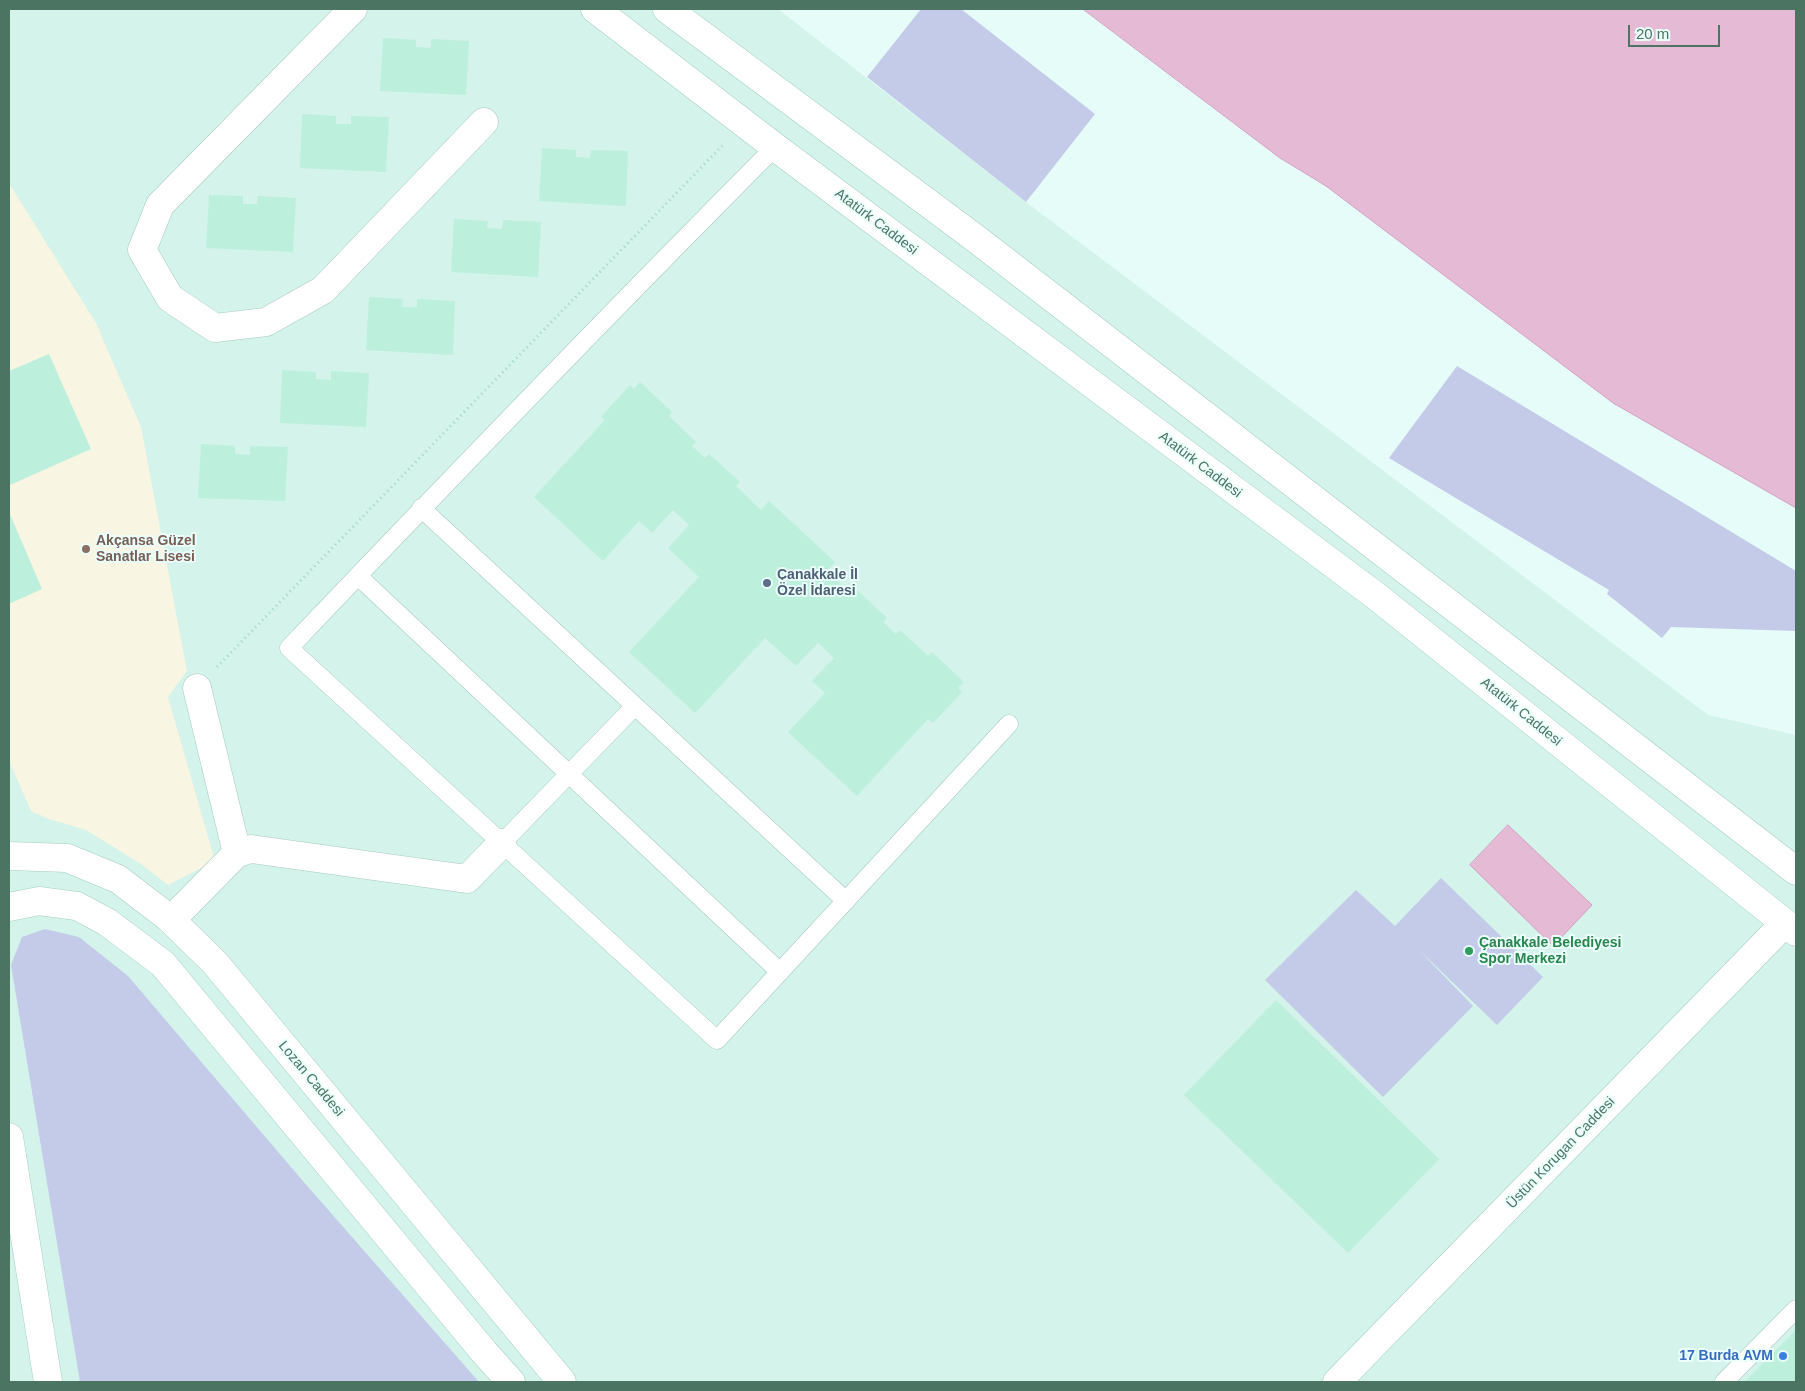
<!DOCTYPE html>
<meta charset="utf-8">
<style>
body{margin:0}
#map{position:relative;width:1805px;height:1391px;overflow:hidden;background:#e5fcf8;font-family:Arial,sans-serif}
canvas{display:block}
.frame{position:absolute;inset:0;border:10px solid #4b7462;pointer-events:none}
.scale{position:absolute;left:1628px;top:25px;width:92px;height:22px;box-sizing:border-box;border:2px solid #4b7462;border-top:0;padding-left:6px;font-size:15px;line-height:18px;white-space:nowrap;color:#4b7462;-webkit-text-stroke:4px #ebfffb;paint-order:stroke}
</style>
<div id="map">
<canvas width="1805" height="1391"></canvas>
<div class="frame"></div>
<div class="scale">20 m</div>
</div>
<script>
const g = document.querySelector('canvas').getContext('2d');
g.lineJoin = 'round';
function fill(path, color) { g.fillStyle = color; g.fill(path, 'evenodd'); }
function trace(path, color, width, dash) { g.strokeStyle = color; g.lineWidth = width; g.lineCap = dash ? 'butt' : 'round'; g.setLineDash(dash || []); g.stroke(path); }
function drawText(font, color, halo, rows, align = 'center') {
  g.font = font + ' Arial,sans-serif'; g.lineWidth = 4; g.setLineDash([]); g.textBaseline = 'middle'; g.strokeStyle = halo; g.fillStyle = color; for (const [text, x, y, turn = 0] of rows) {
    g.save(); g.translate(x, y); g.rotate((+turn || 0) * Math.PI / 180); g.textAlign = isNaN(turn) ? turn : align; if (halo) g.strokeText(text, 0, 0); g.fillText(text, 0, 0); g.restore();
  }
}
fill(new Path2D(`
 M 9,9 L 778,9 L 1026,202 L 1708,715 L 1796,735 L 1796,1382 L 9,1382 Z`), '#d3f3eb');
fill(new Path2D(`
 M 9,183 L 96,323 L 141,427 L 187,671 L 168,697 L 215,861 L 168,885 L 141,864 L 86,830 L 49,819 L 31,811 L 9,761 Z`), '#f8f5e2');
fill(new Path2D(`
 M 921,9 L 961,9 L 1095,114 L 1026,202 L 867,77 Z
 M 1457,366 L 1796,571 L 1796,631 L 1671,627 L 1662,638 L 1607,594 L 1609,590 L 1389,458 Z
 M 1441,878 L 1543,977 L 1497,1025 L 1418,949 L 1473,1006 L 1383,1097 L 1265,980 L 1356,890 L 1395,926 Z
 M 45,929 L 79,937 L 128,976 L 302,1180 L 479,1382 L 80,1382 L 11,965 L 22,937 Z`), '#c4cbe9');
const water = new Path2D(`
 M 1083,9 L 1796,9 L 1796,508 L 1613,403 L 1326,186 L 1280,158 Z
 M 1508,825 L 1592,905 L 1553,946 L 1470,865 Z`);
fill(water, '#e5bad5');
trace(water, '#d6a0c2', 1);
fill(new Path2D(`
 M 383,38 L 416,40 L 416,47 L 431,48 L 431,39 L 469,41 L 466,95 L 380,91 Z
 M 302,114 L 336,116 L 336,124 L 351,124 L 351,116 L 389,117 L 386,172 L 300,168 Z
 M 542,148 L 576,150 L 576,157 L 590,158 L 591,150 L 628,151 L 626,206 L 539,201 Z
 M 209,195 L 243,196 L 243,204 L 257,204 L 258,196 L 296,198 L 293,252 L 206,248 Z
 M 454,219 L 488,221 L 487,228 L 502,229 L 503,220 L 541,222 L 538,277 L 451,272 Z
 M 369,297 L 403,299 L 402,307 L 417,307 L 417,299 L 455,301 L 453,355 L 366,350 Z
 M 49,354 L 91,449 L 10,485 L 9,371 Z
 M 282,370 L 316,372 L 316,379 L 331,380 L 331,371 L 369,373 L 366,427 L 280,423 Z
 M 640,382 L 672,412 L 669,416 L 696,442 L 692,446 L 705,458 L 709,454 L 740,482 L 736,486 L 761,510 L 769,501 L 835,562 L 827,571 L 852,594 L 857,590 L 887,618 L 883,622 L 896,634 L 900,630 L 928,656 L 932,652 L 964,682 L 958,688 L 962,692 L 933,723 L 928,719 L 857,796 L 788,732 L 825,693 L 812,681 L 834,658 L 818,643 L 796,666 L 765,638 L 695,713 L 629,652 L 699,577 L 668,548 L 689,525 L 673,510 L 652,533 L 639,521 L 603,561 L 534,497 L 605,420 L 601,417 L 630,385 L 634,389 Z
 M 201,444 L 235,446 L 235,454 L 250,455 L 250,446 L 288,447 L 285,501 L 198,498 Z
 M 9,512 L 42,589 L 9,604 Z
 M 1276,1000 L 1439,1159 L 1348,1253 L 1184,1095 Z
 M 1796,1330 L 1796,1382 L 1744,1382 Z`), '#bdf0dc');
const lane = new Path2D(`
 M 775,147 C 611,312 449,480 289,648 L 717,1040 L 1009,724
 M 421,508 L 846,901
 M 358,576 L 780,972
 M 502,843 L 635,706
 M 1724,1382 L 1796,1309`);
const street = new Path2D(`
 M 353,9 L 160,205 L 142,250 L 170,298 L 215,328 L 266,322 L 323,290 L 484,122
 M 197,688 L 237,853
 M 171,920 L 237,853 L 251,849 L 467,879 L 502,843`);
const secondary = new Path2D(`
 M 595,9 L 775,147 L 1376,596 L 1796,932
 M 667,9 L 971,235 L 1796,871
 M 9,856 L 67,858 L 118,879 L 169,918 L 215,963 L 562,1382
 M 9,907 L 39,901 L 77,906 L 107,922 L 163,964 L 484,1352 L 511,1382
 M 9,1137 L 48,1382
 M 1337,1382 L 1784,924`);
trace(lane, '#a9cabf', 19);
trace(street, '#a9cabf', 29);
trace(secondary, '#a7cec0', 29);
trace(new Path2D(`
 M 217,667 L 723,145`), '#a0d5c0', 3, [1, 4]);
trace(lane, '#fff', 18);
trace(street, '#fff', 28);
trace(secondary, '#fff', 28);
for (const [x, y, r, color] of [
 [86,549,5,"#8d6e63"],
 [767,583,5,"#5c6f8a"],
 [1469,951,5,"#2e9e5b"],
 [1783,1356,5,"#3f7fe0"]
]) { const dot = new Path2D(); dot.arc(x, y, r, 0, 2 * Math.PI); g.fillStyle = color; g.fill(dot); trace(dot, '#ebfffb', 2); }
drawText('14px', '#4b7462', '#ebfffb', [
 ["Atatürk Caddesi",876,222,37],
 ["Atatürk Caddesi",1200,465,37],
 ["Atatürk Caddesi",1521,712,39],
 ["Lozan Caddesi",311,1079,50],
 ["Üstün Korugan Caddesi",1561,1153,-46]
]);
drawText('bold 14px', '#785e54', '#ebfffb', [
 ["Akçansa Güzel",96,541],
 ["Sanatlar Lisesi",96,557]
], 'left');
drawText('bold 14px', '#4e5e75', '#ebfffb', [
 ["Çanakkale İl",777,575],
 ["Özel İdaresi",777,591]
], 'left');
drawText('bold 14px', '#27864d', '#ebfffb', [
 ["Çanakkale Belediyesi",1479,943],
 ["Spor Merkezi",1479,959]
], 'left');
drawText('bold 14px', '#366cbe', '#ebfffb', [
 ["17 Burda AVM",1773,1356]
], 'right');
</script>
